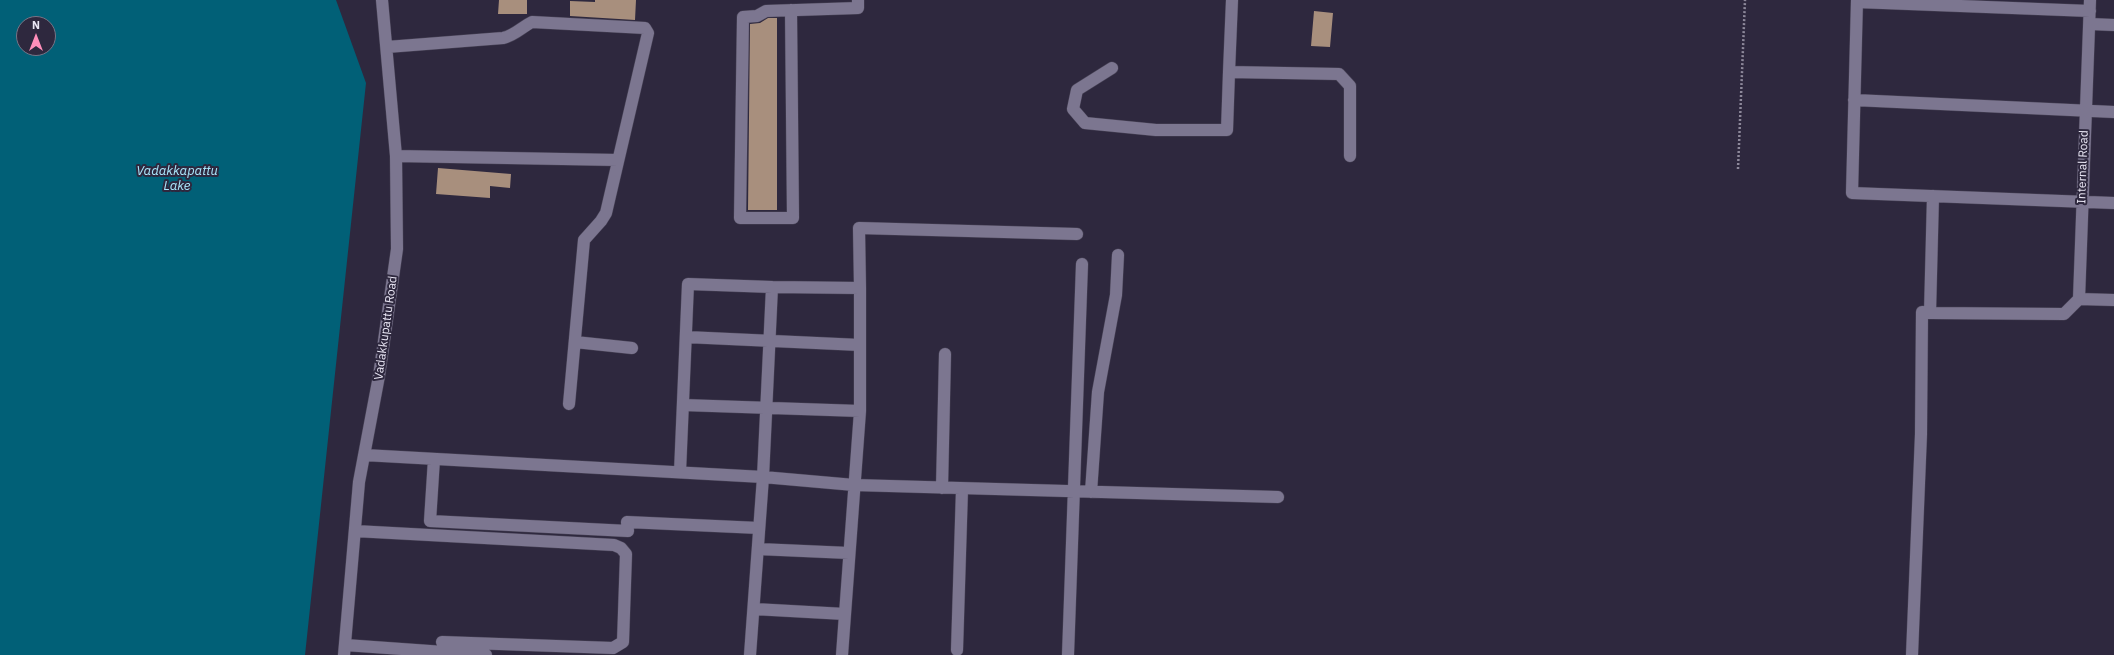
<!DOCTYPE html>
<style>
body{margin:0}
#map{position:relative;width:2114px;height:655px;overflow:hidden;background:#2e283e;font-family:"IBM Plex Sans",sans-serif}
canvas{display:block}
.north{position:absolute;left:16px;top:16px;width:40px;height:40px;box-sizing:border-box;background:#2e283e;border:1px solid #787486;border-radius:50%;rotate:0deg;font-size:11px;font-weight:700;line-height:16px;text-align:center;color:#e8e5f3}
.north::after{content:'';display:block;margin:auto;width:14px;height:18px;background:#ff8eba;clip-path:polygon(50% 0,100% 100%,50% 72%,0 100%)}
</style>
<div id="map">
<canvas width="2114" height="655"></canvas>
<div class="north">N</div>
</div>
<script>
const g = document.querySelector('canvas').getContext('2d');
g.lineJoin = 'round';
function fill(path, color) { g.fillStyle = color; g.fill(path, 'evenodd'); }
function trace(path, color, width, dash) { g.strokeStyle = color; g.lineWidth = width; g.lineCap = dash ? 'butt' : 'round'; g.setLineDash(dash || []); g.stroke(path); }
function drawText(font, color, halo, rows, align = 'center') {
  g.font = font + ' "IBM Plex Sans",sans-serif'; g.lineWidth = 4; g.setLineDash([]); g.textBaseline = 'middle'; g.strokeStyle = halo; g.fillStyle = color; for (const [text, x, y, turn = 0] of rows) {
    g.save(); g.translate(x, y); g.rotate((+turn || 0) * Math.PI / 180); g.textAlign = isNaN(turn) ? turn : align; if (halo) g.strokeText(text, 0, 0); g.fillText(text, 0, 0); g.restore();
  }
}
fill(new Path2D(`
 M 0,0 L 336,0 L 366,83 L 305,655 L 0,655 ZM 24,24 L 48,24 L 48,48 L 24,48 Z`), '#016077');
fill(new Path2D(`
 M 499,0 L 527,0 L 527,14 L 498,14 Z
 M 595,0 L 636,0 L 635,20 L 570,16 L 570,1 L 595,2 Z
 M 1314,11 L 1333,13 L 1330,47 L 1311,46 Z
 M 768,18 L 777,18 L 777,210 L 748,210 L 750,24 L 760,23 Z
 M 438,168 L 511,174 L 510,188 L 490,186 L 490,198 L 436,194 Z`), '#a88f7d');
const minor = new Path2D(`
 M 1232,0 L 1229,72 L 1339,74 L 1350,86 L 1350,156
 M 1857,0 L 1852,193 L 2114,203
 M 1857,2 L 2090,11
 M 791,10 L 793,218 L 740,218 L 743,17 L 757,16 L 766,11 L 858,8 L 858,0
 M 2090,24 L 2114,25
 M 387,47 L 503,38 C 514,36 522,27 532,22 L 645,28 L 648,33 L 606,213 L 601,221 L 584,240 L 569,404
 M 1112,68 L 1077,90 L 1073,109 L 1085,123 L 1156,130 L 1227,130 L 1229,72
 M 1854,100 L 2114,112
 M 396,156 L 618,160
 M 1933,196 L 1930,313 L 2064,314 L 2079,299
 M 860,288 L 859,228 L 1077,234
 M 2079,299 L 2090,0
 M 2079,299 L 2114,300
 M 686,337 L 860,345 L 860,411 L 842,655
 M 575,342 L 632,348
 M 683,405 L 860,411
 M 364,455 L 763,477 L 854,485 L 1278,497
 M 434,459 L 430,521 L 628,531 L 627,522 L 759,528
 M 680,472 L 688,284 L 772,287
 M 942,488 L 945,354
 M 1091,492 L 1098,392 L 1116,295 L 1118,255
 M 355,531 L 614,545 L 621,548 L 626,554 L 623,642 L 613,648 L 442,642
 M 758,549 L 849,553
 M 754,609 L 845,614
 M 345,645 L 486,655
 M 957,650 L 962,489
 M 344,655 L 359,482 L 379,376 L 397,249 L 396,156 L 382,0
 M 750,655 L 763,477 L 772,287 L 860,288 L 860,345
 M 1068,655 L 1082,264
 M 1912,655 L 1921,434 L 1922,312 L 1930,313`);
trace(minor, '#484356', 13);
trace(new Path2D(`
 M 1738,169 L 1745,0`), '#8d889a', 2.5, [2, 2]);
trace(minor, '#7c7690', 12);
drawText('12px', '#e8e5f3', '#2e283e', [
 ["Internal Road",2083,167,-88],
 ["Vadakkupattu Road",386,328,-82]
]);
drawText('italic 13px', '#aae7fc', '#2e283e', [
 ["Vadakkapattu",177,171],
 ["Lake",177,186]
]);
</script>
